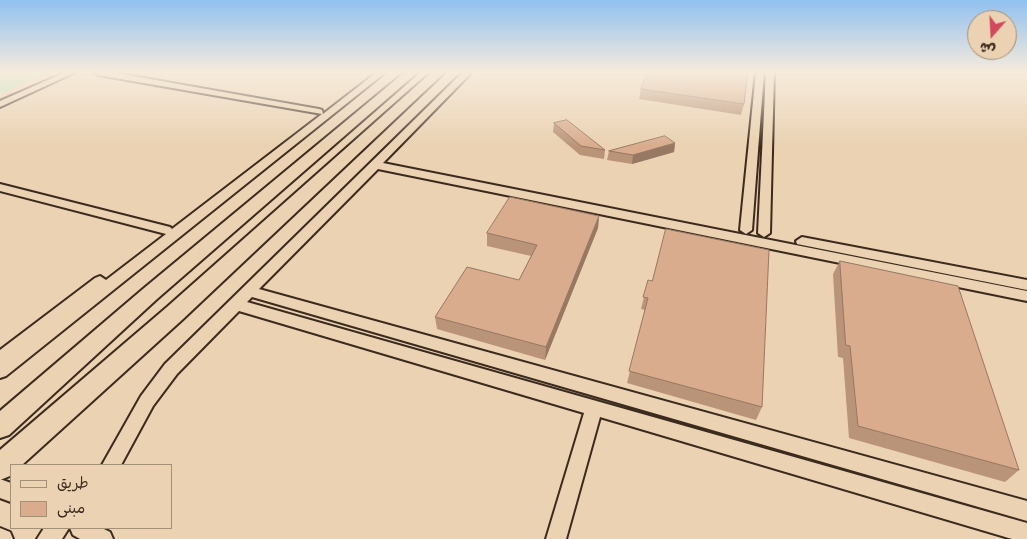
<!DOCTYPE html>
<meta charset="utf-8">
<style>
body{margin:0}
#map{position:relative;width:1027px;height:539px;overflow:hidden;background:#ead2b2;font-family:Mynerve,"Playpen Sans Arabic",sans-serif}
canvas{display:block}
.legend{position:absolute;left:10px;top:464px;width:162px;height:65px;box-sizing:border-box;background:#ead2b2;border:1px solid #a48f77;margin:0;padding:6px 9px;list-style:none;font-size:15px;color:#3b2a1e}
.legend li{display:flex;align-items:center;gap:10px;height:25px}
.legend b{width:25px;border:1px solid #a48f77}
.north{position:absolute;left:967px;top:10px;width:50px;height:50px;box-sizing:border-box;background:#ead2b2;border:1px solid #a48f77;border-radius:50%;rotate:199deg;font-size:14px;font-weight:700;line-height:20px;text-align:center;color:#3b2a1e}
.north::after{content:'';display:block;margin:auto;width:18px;height:22px;background:#d1495b;clip-path:polygon(50% 0,100% 100%,50% 72%,0 100%)}
</style>
<div id="map">
<canvas width="1027" height="539"></canvas>
<ul class="legend">
<li><b style="height:6px;background:#ead2b2"></b>طريق</li>
<li><b style="height:14px;background:#d8ac8d"></b>مبنى</li>
</ul>
<div class="north">ش</div>
</div>
<script>
const g = document.querySelector('canvas').getContext('2d');
g.lineJoin = 'round';
function fill(path, color) { g.fillStyle = color; g.fill(path, 'evenodd'); }
function trace(path, color, width, dash) { g.strokeStyle = color; g.lineWidth = width; g.lineCap = dash ? 'butt' : 'round'; g.setLineDash(dash || []); g.stroke(path); }
fill(new Path2D(`
 M 0,72 L 49,72 L 0,93 Z`), '#a4e9b4');
const street = new Path2D(`
 M 66,72 L 76,72 L 0,107 L 0,101 Z
 M 94,72 L 110,72 L 319,109 L 322,110 L 323,114 L 377,72 L 386,72 L 6,376 L 0,378 L 0,350 L 95,278 L 100,276 L 106,280 L 166,234 L 0,191 L 0,184 L 170,227 L 172,229 L 322,114 L 98,75 Z
 M 463,72 L 472,72 L 383,163 L 1027,291 L 1027,301 L 378,169 L 259,289 L 1027,501 L 1027,521 L 252,297 L 247,302 L 1027,523 L 1027,539 L 1012,539 L 600,417 L 566,539 L 546,539 L 584,413 L 239,311 L 177,374 L 153,406 L 121,465 L 102,465 L 141,396 L 165,364 Z
 M 756,72 L 764,72 L 752,230 L 746,234 L 740,230 Z
 M 766,72 L 774,72 L 770,233 L 764,237 L 758,233 Z
 M 802,237 L 1027,280 L 1027,290 L 797,244 L 796,241 Z
 M 0,479 L 11,483 L 11,502 L 0,498 Z
 M 0,528 L 10,532 L 13,539 L 0,539 Z
 M 44,528 L 69,528 L 62,539 L 37,539 Z
 M 70,528 L 102,528 L 110,532 L 113,539 L 80,539 L 73,535 Z`);
const secondary = new Path2D(`
 M 405,72 L 418,72 L 157,299 L 9,435 L 0,438 L 0,411 L 143,289 Z
 M 432,72 L 445,72 L 183,319 L 22,465 L 11,465 L 10,476 L 0,480 L 0,450 L 167,307 Z`);
trace(street, '#3b2a1e', 4);
trace(secondary, '#3b2a1e', 4);
fill(street, '#ead2b2');
fill(secondary, '#ead2b2');
fill(new Path2D(`
 M 641,89 L 744,104 L 741,115 L 639,99 Z
 M 554,123 L 605,150 L 604,159 L 580,155 L 553,132 Z
 M 675,143 L 674,152 L 632,164 L 607,160 L 609,151 Z
 M 599,216 L 598,228 L 545,360 L 437,329 L 435,317 L 519,280 L 531,256 L 487,246 L 487,233 Z
 M 840,261 L 1019,470 L 1005,482 L 849,438 L 843,358 L 838,357 L 833,274 Z
 M 648,280 L 762,407 L 756,420 L 627,383 L 645,310 L 641,309 Z`), '#ba9479');
fill(new Path2D(`
 M 675,143 L 674,152 L 632,164 L 633,155 Z
 M 599,216 L 598,228 L 545,360 L 546,347 Z`), '#977863');
const building = new Path2D(`
 M 648,72 L 748,72 L 744,104 L 641,89 Z
 M 567,120 L 605,150 L 581,146 L 554,123 Z
 M 665,136 L 675,143 L 633,155 L 609,151 Z
 M 510,197 L 599,216 L 546,347 L 435,317 L 467,267 L 519,280 L 537,245 L 487,233 Z
 M 666,229 L 769,250 L 762,407 L 629,371 L 648,298 L 643,297 L 648,280 L 652,281 Z
 M 840,261 L 958,286 L 1019,470 L 858,426 L 850,346 L 846,345 Z`);
fill(building, '#d8ac8d');
trace(building, '#977863', 1);
const sky = g.createLinearGradient(0, 0, 0, 147);
sky.addColorStop(0, '#91c1ef');
sky.addColorStop(0.49, '#f6ebdc');
sky.addColorStop(1, '#f6ebdc00');
g.fillStyle = sky;
g.fillRect(0, 0, 1027, 147);
</script>
